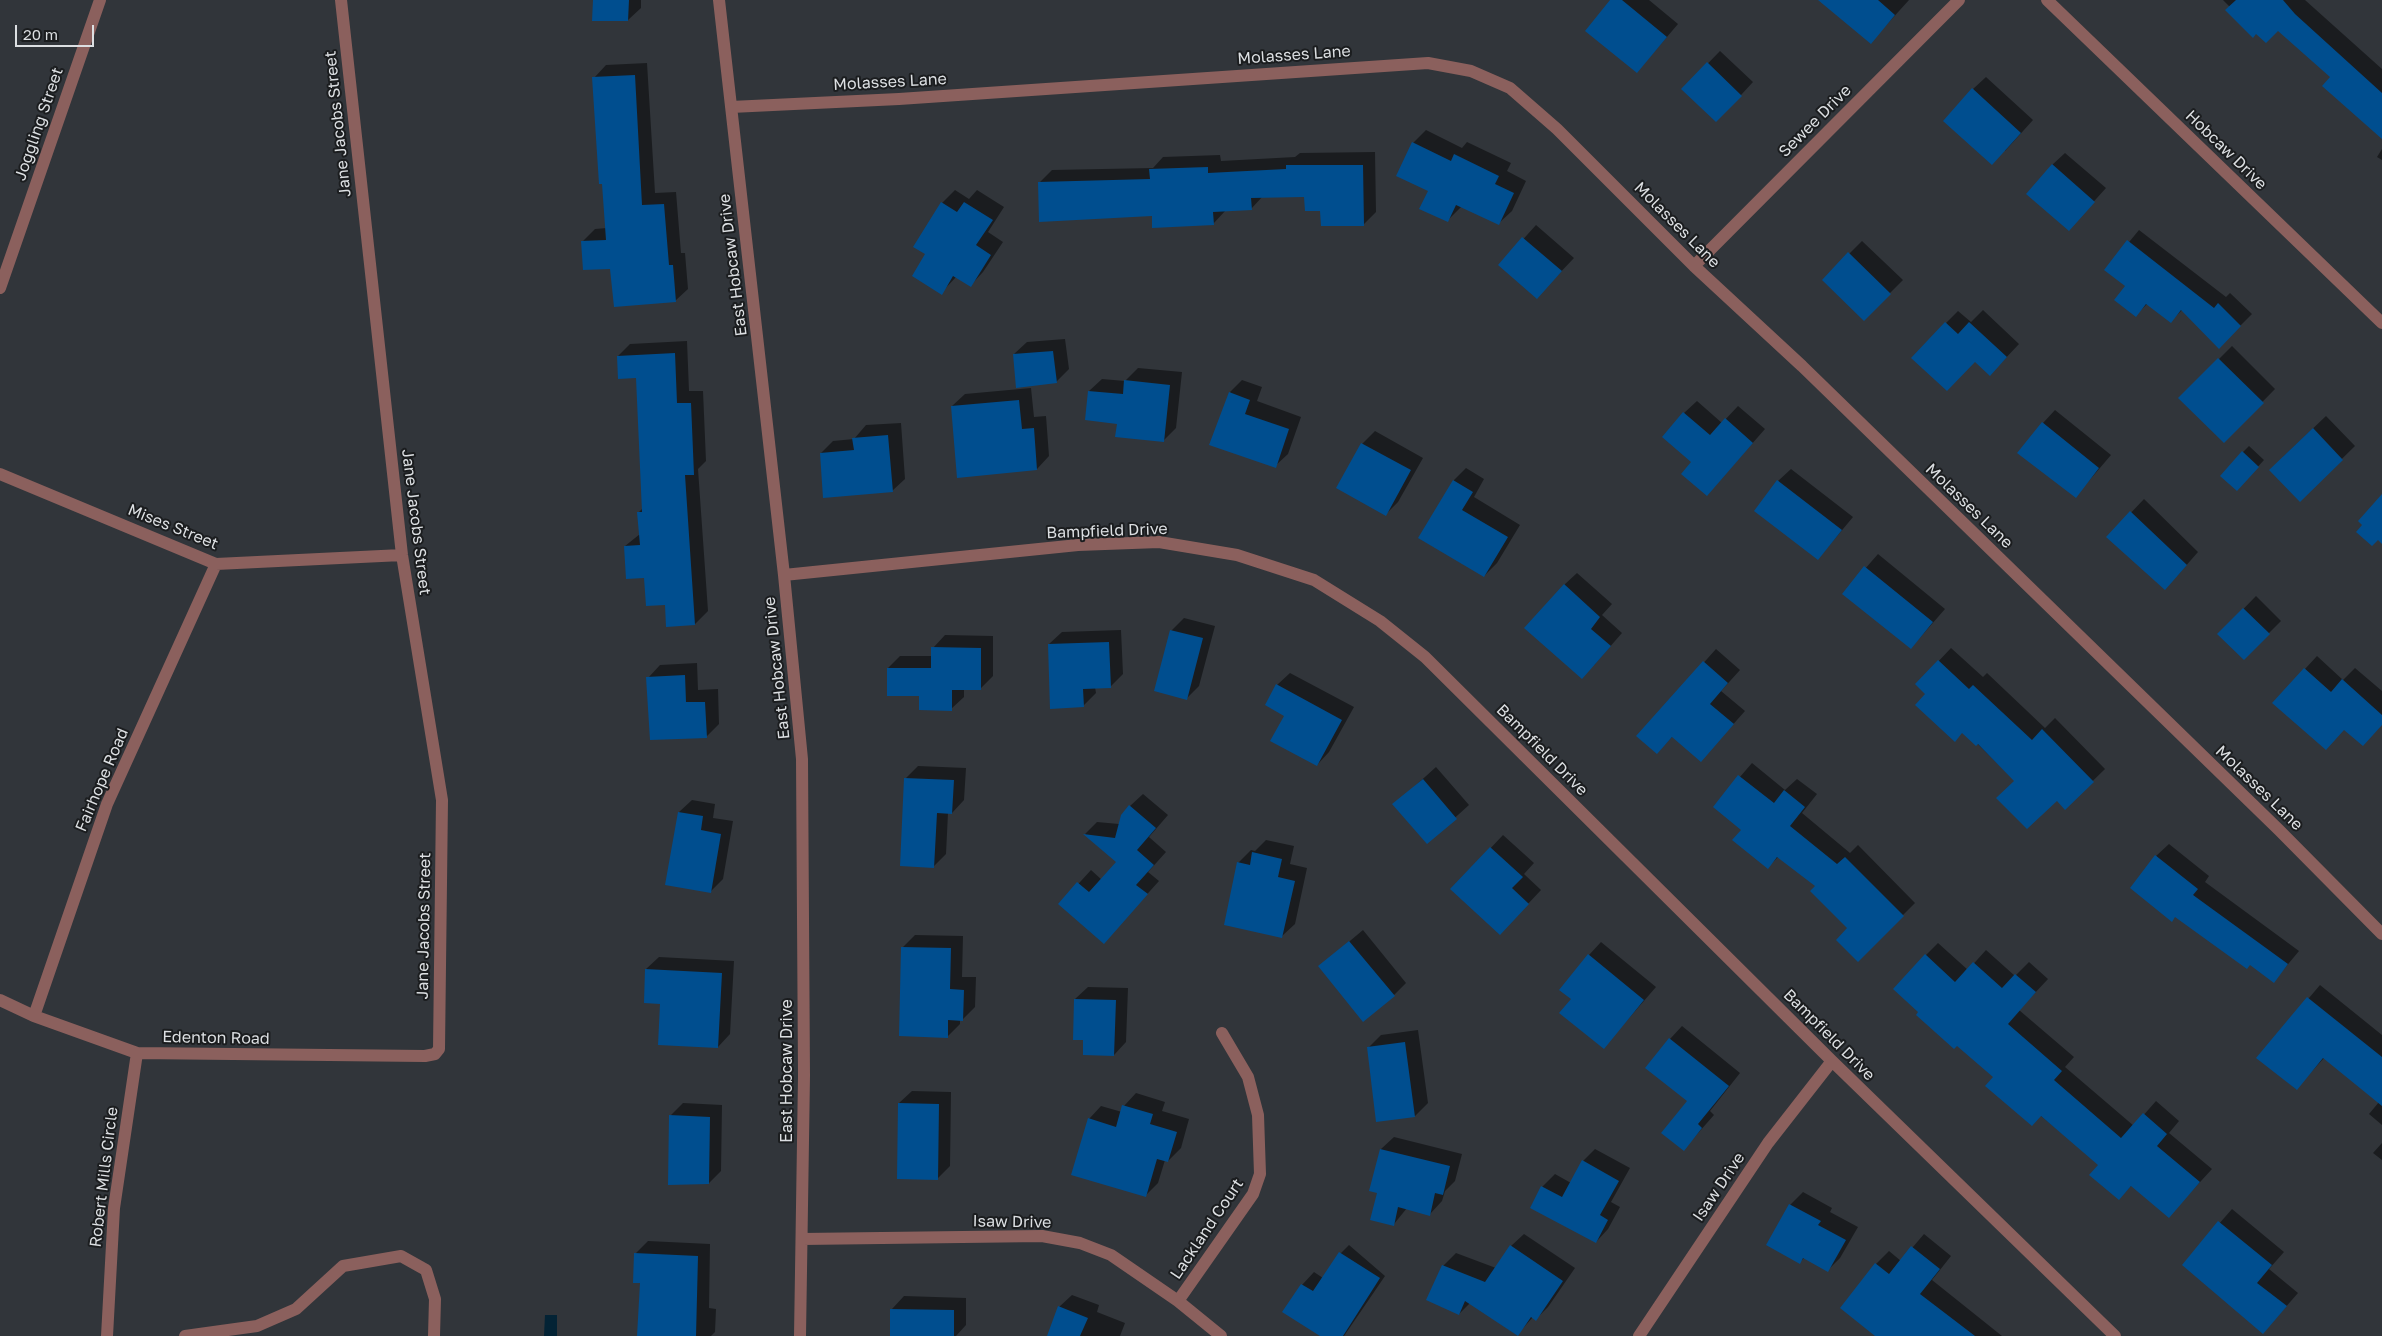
<!DOCTYPE html>
<style>
body{margin:0}
#map{position:relative;width:2382px;height:1336px;overflow:hidden;background:#31353a;font-family:"Golos Text",sans-serif}
canvas{display:block}
.scale{position:absolute;left:15px;top:25px;width:79px;height:22px;box-sizing:border-box;border:2px solid #dcdfe2;border-top:0;padding-left:6px;font-size:15px;line-height:18px;white-space:nowrap;color:#dcdfe2;-webkit-text-stroke:4px #1b1d1f;paint-order:stroke}
</style>
<div id="map">
<canvas width="2382" height="1336"></canvas>
<div class="scale">20 m</div>
</div>
<script>
const g = document.querySelector('canvas').getContext('2d');
g.lineJoin = 'round';
function fill(path, color) { g.fillStyle = color; g.fill(path, 'evenodd'); }
function trace(path, color, width, dash) { g.strokeStyle = color; g.lineWidth = width; g.lineCap = dash ? 'butt' : 'round'; g.setLineDash(dash || []); g.stroke(path); }
function drawText(font, color, halo, rows, align = 'center') {
  g.font = font + ' "Golos Text",sans-serif'; g.lineWidth = 4; g.setLineDash([]); g.textBaseline = 'middle'; g.strokeStyle = halo; g.fillStyle = color; for (const [text, x, y, turn = 0] of rows) {
    g.save(); g.translate(x, y); g.rotate((+turn || 0) * Math.PI / 180); g.textAlign = isNaN(turn) ? turn : align; if (halo) g.strokeText(text, 0, 0); g.fillText(text, 0, 0); g.restore();
  }
}
fill(new Path2D(`
 M 545,1315 L 557,1315 L 557,1336 L 544,1336 Z`), '#032335');
fill(new Path2D(`
 M 594,0 L 641,0 L 641,8 L 628,20 Z
 M 1612,0 L 1649,0 L 1678,24 L 1637,72 Z
 M 1820,0 L 1909,0 L 1871,42 Z
 M 2223,0 L 2305,0 L 2382,69 L 2382,137 L 2331,77 L 2278,29 L 2230,7 Z
 M 1720,51 L 1753,82 L 1729,108 L 1683,89 Z
 M 647,63 L 655,193 L 676,192 L 681,253 L 685,253 L 688,289 L 675,301 L 611,267 L 582,242 L 595,229 L 607,228 L 594,78 L 606,65 Z
 M 1986,77 L 2033,120 L 2005,151 L 1973,89 Z
 M 1426,130 L 1462,148 L 1467,142 L 1511,163 L 1507,171 L 1526,181 L 1512,211 L 1499,223 L 1462,206 L 1448,220 L 1429,190 L 1413,143 Z
 M 2382,149 L 2382,160 L 2377,157 Z
 M 1375,152 L 1376,212 L 1363,225 L 1322,210 L 1306,196 L 1263,196 L 1251,209 L 1226,210 L 1213,224 L 1153,215 L 1039,183 L 1052,170 L 1153,168 L 1163,157 L 1220,155 L 1221,161 L 1295,157 L 1300,153 Z
 M 2065,153 L 2106,188 L 2069,229 L 2052,165 Z
 M 955,190 L 969,199 L 977,190 L 1004,207 L 988,232 L 1003,242 L 983,272 L 971,285 L 957,276 L 941,293 L 927,254 L 942,203 Z
 M 1536,225 L 1574,258 L 1537,297 L 1500,265 Z
 M 2139,230 L 2226,297 L 2230,293 L 2252,314 L 2219,347 L 2182,310 L 2171,321 L 2148,303 L 2136,315 L 2126,286 L 2106,270 Z
 M 1862,241 L 1903,280 L 1864,319 L 1823,280 Z
 M 1983,310 L 2019,344 L 2002,362 L 1975,361 L 1946,323 L 1958,311 L 1971,322 Z
 M 1065,339 L 1069,369 L 1056,382 L 1014,354 L 1027,342 Z
 M 687,341 L 689,391 L 703,391 L 706,461 L 698,469 L 708,611 L 695,624 L 666,603 L 625,546 L 640,534 L 639,512 L 643,508 L 638,377 L 618,356 L 630,344 Z
 M 2232,346 L 2275,389 L 2224,441 L 2180,398 Z
 M 1138,368 L 1182,372 L 1176,428 L 1163,441 L 1118,423 L 1089,391 L 1102,379 L 1125,381 Z
 M 1242,380 L 1262,387 L 1257,401 L 1301,417 L 1288,454 L 1275,466 L 1230,392 Z
 M 1031,388 L 1034,417 L 1046,416 L 1049,456 L 1037,469 L 952,406 L 965,394 Z
 M 1697,401 L 1722,423 L 1738,406 L 1765,429 L 1707,495 L 1693,462 L 1684,413 Z
 M 2055,410 L 2111,455 L 2076,496 L 2043,423 Z
 M 2326,416 L 2355,446 L 2300,500 L 2283,457 Z
 M 901,423 L 905,479 L 892,491 L 821,453 L 833,441 L 854,439 L 866,425 Z
 M 1375,431 L 1423,458 L 1398,502 L 1386,514 L 1338,488 L 1362,444 Z
 M 2249,446 L 2264,460 L 2243,483 L 2243,452 Z
 M 1466,468 L 1484,479 L 1474,497 L 1520,525 L 1497,563 L 1484,576 L 1419,538 L 1454,480 Z
 M 1791,469 L 1853,517 L 1818,559 L 1778,481 Z
 M 2144,499 L 2198,552 L 2177,576 L 2108,537 Z
 M 1878,554 L 1945,609 L 1911,648 L 1844,593 Z
 M 1577,573 L 1612,604 L 1602,615 L 1622,633 L 1594,665 L 1564,585 Z
 M 2256,596 L 2281,621 L 2244,658 L 2219,634 Z
 M 1184,618 L 1215,626 L 1199,686 L 1186,699 L 1171,631 Z
 M 1121,630 L 1123,674 L 1110,687 L 1095,687 L 1096,693 L 1083,706 L 1049,644 L 1062,632 Z
 M 945,635 L 993,636 L 993,676 L 980,689 L 964,689 L 964,697 L 951,709 L 920,695 L 888,668 L 900,656 L 933,656 L 933,648 Z
 M 1951,648 L 1983,677 L 1987,673 L 2045,728 L 2055,718 L 2105,769 L 2065,808 L 2057,799 L 2015,781 L 1917,684 Z
 M 1716,649 L 1740,670 L 1721,691 L 1745,711 L 1713,747 L 1673,736 L 1657,753 L 1638,736 Z
 M 2317,656 L 2343,680 L 2355,668 L 2382,691 L 2382,724 L 2375,732 L 2305,669 Z
 M 697,663 L 698,690 L 718,689 L 719,724 L 707,736 L 648,678 L 660,665 Z
 M 1290,673 L 1354,707 L 1329,752 L 1317,765 L 1285,715 L 1277,685 Z
 M 1752,763 L 1785,790 L 1797,779 L 1817,794 L 1802,813 L 1850,853 L 1858,845 L 1915,903 L 1858,960 L 1848,928 L 1817,886 L 1779,856 L 1768,867 L 1743,830 L 1714,807 Z
 M 918,766 L 966,768 L 964,800 L 952,813 L 948,813 L 946,854 L 933,867 L 906,778 Z
 M 1436,767 L 1469,805 L 1427,843 L 1394,805 Z
 M 1143,794 L 1168,815 L 1149,837 L 1166,852 L 1148,872 L 1159,881 L 1104,942 L 1060,904 L 1091,870 L 1102,880 L 1117,862 L 1085,834 L 1097,822 L 1119,824 L 1130,806 Z
 M 692,800 L 715,804 L 713,818 L 733,821 L 723,879 L 710,892 L 679,812 Z
 M 1503,835 L 1534,863 L 1524,874 L 1541,890 L 1512,921 L 1452,889 Z
 M 1266,840 L 1294,846 L 1290,864 L 1307,868 L 1295,924 L 1282,936 L 1238,863 L 1251,850 L 1255,851 Z
 M 2169,844 L 2209,876 L 2205,882 L 2299,951 L 2274,981 L 2156,856 Z
 M 1363,930 L 1406,983 L 1394,995 L 1320,966 Z
 M 915,935 L 963,936 L 962,977 L 976,977 L 975,1007 L 962,1020 L 960,1020 L 960,1024 L 947,1037 L 902,948 Z
 M 1601,942 L 1656,987 L 1604,1047 L 1572,999 L 1589,955 Z
 M 1938,943 L 1968,970 L 1986,950 L 2015,976 L 2029,962 L 2048,979 L 2019,1010 L 2074,1057 L 2065,1067 L 2134,1126 L 2156,1101 L 2179,1121 L 2169,1133 L 2212,1169 L 2169,1216 L 2132,1185 L 2119,1199 L 2100,1165 L 1994,1077 L 1920,1011 L 1926,955 Z
 M 659,957 L 734,961 L 730,1034 L 718,1047 L 646,969 Z
 M 2320,985 L 2382,1035 L 2382,1125 L 2369,1114 L 2379,1102 L 2324,1058 L 2296,1089 L 2258,1058 Z
 M 1088,987 L 1128,988 L 1126,1042 L 1114,1055 L 1085,1039 L 1075,999 Z
 M 1682,1026 L 1740,1073 L 1710,1111 L 1714,1115 L 1684,1149 L 1688,1101 L 1670,1039 Z
 M 1418,1030 L 1428,1103 L 1415,1116 L 1377,1121 L 1368,1048 L 1381,1035 Z
 M 912,1091 L 951,1092 L 950,1166 L 937,1179 L 899,1103 Z
 M 1136,1093 L 1165,1102 L 1162,1111 L 1189,1119 L 1181,1148 L 1168,1161 L 1165,1160 L 1158,1183 L 1146,1195 L 1089,1119 L 1101,1106 L 1122,1112 L 1124,1106 Z
 M 683,1103 L 722,1105 L 721,1171 L 709,1183 L 670,1116 Z
 M 1394,1137 L 1462,1154 L 1455,1181 L 1445,1191 L 1442,1201 L 1430,1214 L 1407,1208 L 1394,1224 L 1378,1192 L 1381,1149 Z
 M 2382,1143 L 2382,1160 L 2373,1153 Z
 M 1595,1149 L 1630,1168 L 1611,1202 L 1620,1207 L 1608,1229 L 1596,1242 L 1531,1207 L 1542,1187 L 1555,1174 L 1571,1183 L 1583,1161 Z
 M 1803,1192 L 1832,1208 L 1830,1212 L 1858,1227 L 1840,1258 L 1828,1270 L 1805,1257 L 1800,1262 L 1790,1205 Z
 M 2232,1209 L 2284,1252 L 2269,1269 L 2298,1293 L 2263,1333 L 2183,1265 Z
 M 1524,1234 L 1575,1268 L 1548,1307 L 1536,1319 L 1533,1317 L 1517,1335 L 1470,1303 L 1459,1314 L 1443,1266 L 1456,1253 L 1496,1268 L 1511,1246 Z
 M 1924,1234 L 1951,1256 L 1932,1280 L 2002,1336 L 1877,1336 L 1842,1308 L 1876,1264 L 1889,1251 L 1901,1261 Z
 M 648,1241 L 710,1244 L 709,1308 L 716,1309 L 715,1332 L 711,1336 L 638,1336 L 641,1282 L 636,1253 Z
 M 1349,1245 L 1385,1276 L 1344,1336 L 1322,1336 L 1302,1285 L 1314,1272 L 1323,1278 L 1337,1257 Z
 M 1072,1295 L 1099,1305 L 1097,1312 L 1125,1323 L 1120,1336 L 1048,1336 L 1059,1307 Z
 M 904,1296 L 966,1298 L 966,1325 L 956,1336 L 891,1336 L 892,1309 Z`), '#0007');
fill(new Path2D(`
 M 593,0 L 629,0 L 628,21 L 592,21 Z
 M 1610,0 L 1622,0 L 1667,37 L 1637,73 L 1585,31 Z
 M 1818,0 L 1878,0 L 1895,15 L 1871,44 Z
 M 2236,0 L 2283,0 L 2295,14 L 2382,93 L 2382,139 L 2322,86 L 2330,77 L 2278,31 L 2266,43 L 2256,34 L 2253,38 L 2225,10 Z
 M 1707,62 L 1742,96 L 1716,122 L 1681,89 Z
 M 635,75 L 642,205 L 664,204 L 669,265 L 673,265 L 676,302 L 614,307 L 610,269 L 583,270 L 581,241 L 606,240 L 602,184 L 599,184 L 592,77 Z
 M 1972,88 L 2021,133 L 1992,165 L 1943,121 Z
 M 1412,142 L 1451,161 L 1454,154 L 1499,176 L 1495,184 L 1514,193 L 1499,225 L 1456,205 L 1448,222 L 1419,209 L 1428,191 L 1396,176 Z
 M 2052,164 L 2095,202 L 2069,231 L 2026,194 Z
 M 1286,165 L 1363,165 L 1364,226 L 1321,226 L 1320,211 L 1305,211 L 1304,197 L 1251,198 L 1252,210 L 1213,212 L 1214,225 L 1152,228 L 1152,216 L 1039,222 L 1038,182 L 1150,179 L 1149,169 L 1208,167 L 1208,173 L 1286,169 Z
 M 941,202 L 957,212 L 964,202 L 993,220 L 976,245 L 991,255 L 971,287 L 953,276 L 942,295 L 912,276 L 925,254 L 913,247 Z
 M 1522,237 L 1562,271 L 1537,299 L 1498,265 Z
 M 2127,240 L 2214,308 L 2218,303 L 2241,326 L 2219,349 L 2181,310 L 2171,323 L 2146,304 L 2136,317 L 2114,300 L 2125,286 L 2104,270 Z
 M 1848,252 L 1891,294 L 1864,321 L 1822,280 Z
 M 1945,322 L 1958,334 L 1969,322 L 2007,357 L 1990,376 L 1975,362 L 1947,391 L 1911,358 Z
 M 1053,351 L 1057,383 L 1016,388 L 1013,354 Z
 M 675,353 L 677,403 L 691,403 L 694,475 L 685,475 L 695,625 L 666,627 L 665,605 L 646,606 L 644,578 L 626,579 L 624,546 L 640,545 L 637,512 L 642,512 L 636,378 L 618,379 L 617,356 Z
 M 2218,358 L 2264,403 L 2224,443 L 2178,398 Z
 M 1124,380 L 1170,385 L 1164,442 L 1115,437 L 1117,424 L 1085,420 L 1088,391 L 1123,394 Z
 M 1229,392 L 1250,400 L 1245,414 L 1289,429 L 1276,468 L 1209,445 Z
 M 1019,400 L 1022,429 L 1034,428 L 1037,470 L 957,478 L 951,406 Z
 M 1683,412 L 1710,435 L 1725,418 L 1753,443 L 1707,496 L 1681,474 L 1691,462 L 1662,437 Z
 M 2042,422 L 2099,468 L 2076,498 L 2017,453 Z
 M 2313,428 L 2343,460 L 2300,502 L 2269,470 Z
 M 888,435 L 893,492 L 823,498 L 820,453 L 854,450 L 852,438 Z
 M 1361,443 L 1411,470 L 1386,516 L 1336,488 Z
 M 2242,451 L 2259,467 L 2237,491 L 2220,476 Z
 M 1453,480 L 1473,492 L 1462,510 L 1508,537 L 1484,577 L 1418,538 Z
 M 1777,480 L 1842,530 L 1818,560 L 1754,511 Z
 M 2382,494 L 2382,544 L 2378,540 L 2372,546 L 2356,532 L 2362,525 L 2358,521 Z
 M 2130,511 L 2187,565 L 2165,590 L 2106,537 Z
 M 1864,566 L 1933,622 L 1911,649 L 1842,594 Z
 M 1564,584 L 1600,617 L 1591,629 L 1611,646 L 1582,679 L 1524,628 Z
 M 2243,608 L 2270,634 L 2244,660 L 2217,634 Z
 M 1170,630 L 1203,638 L 1187,700 L 1154,691 Z
 M 1109,642 L 1111,688 L 1083,689 L 1084,707 L 1050,709 L 1048,644 Z
 M 931,647 L 981,648 L 981,690 L 952,690 L 952,711 L 919,710 L 919,696 L 887,696 L 887,668 L 931,668 Z
 M 1938,660 L 1969,689 L 1973,685 L 2032,740 L 2042,729 L 2094,782 L 2065,810 L 2057,801 L 2027,829 L 1996,798 L 2014,781 L 1978,744 L 1976,746 L 1962,733 L 1955,742 L 1915,705 L 1925,694 L 1915,684 Z
 M 1703,661 L 1728,683 L 1710,704 L 1734,724 L 1701,762 L 1672,737 L 1657,754 L 1636,736 Z
 M 2304,668 L 2331,692 L 2342,679 L 2382,715 L 2382,725 L 2363,746 L 2344,730 L 2326,750 L 2272,703 Z
 M 685,675 L 686,702 L 705,702 L 707,738 L 650,740 L 646,677 Z
 M 1276,684 L 1342,720 L 1317,766 L 1270,741 L 1284,716 L 1265,705 Z
 M 1738,775 L 1774,803 L 1784,790 L 1805,807 L 1790,826 L 1837,864 L 1845,857 L 1904,916 L 1858,962 L 1836,940 L 1847,928 L 1810,891 L 1815,886 L 1777,857 L 1768,869 L 1732,840 L 1741,830 L 1713,807 Z
 M 904,778 L 954,780 L 952,814 L 937,813 L 934,868 L 900,866 Z
 M 1423,779 L 1457,819 L 1427,844 L 1392,804 Z
 M 1129,805 L 1156,828 L 1137,850 L 1154,865 L 1136,885 L 1148,894 L 1104,944 L 1058,904 L 1077,882 L 1089,892 L 1116,862 L 1083,834 L 1115,838 L 1121,815 Z
 M 678,812 L 703,816 L 701,830 L 721,834 L 711,893 L 665,885 Z
 M 1490,847 L 1523,877 L 1512,888 L 1529,904 L 1500,935 L 1450,889 Z
 M 1252,852 L 1282,859 L 1278,877 L 1295,881 L 1282,938 L 1224,925 L 1237,862 L 1250,865 Z
 M 2155,855 L 2198,889 L 2193,895 L 2288,964 L 2274,983 L 2250,965 L 2247,969 L 2175,917 L 2172,922 L 2130,888 Z
 M 1349,941 L 1395,996 L 1363,1022 L 1318,966 Z
 M 901,947 L 951,948 L 950,989 L 964,990 L 963,1021 L 948,1020 L 948,1038 L 899,1036 Z
 M 1588,954 L 1644,1000 L 1604,1049 L 1559,1013 L 1571,999 L 1559,990 Z
 M 1925,954 L 1955,982 L 1973,962 L 2002,988 L 2015,974 L 2036,992 L 2008,1024 L 2062,1071 L 2054,1080 L 2121,1138 L 2143,1113 L 2167,1134 L 2157,1146 L 2200,1182 L 2169,1218 L 2131,1186 L 2119,1200 L 2089,1175 L 2098,1165 L 2041,1116 L 2032,1126 L 1985,1086 L 1993,1077 L 1957,1046 L 1954,1049 L 1916,1015 L 1918,1012 L 1893,989 Z
 M 645,969 L 722,973 L 718,1048 L 658,1045 L 660,1004 L 644,1003 Z
 M 2307,997 L 2382,1057 L 2382,1106 L 2323,1058 L 2297,1090 L 2256,1058 Z
 M 1074,999 L 1116,1000 L 1114,1056 L 1083,1055 L 1083,1040 L 1073,1040 Z
 M 1669,1038 L 1729,1086 L 1698,1124 L 1702,1128 L 1684,1151 L 1661,1133 L 1687,1101 L 1645,1068 Z
 M 1405,1042 L 1415,1117 L 1376,1122 L 1367,1047 Z
 M 898,1103 L 939,1104 L 938,1180 L 897,1179 Z
 M 1122,1105 L 1153,1114 L 1150,1124 L 1177,1132 L 1168,1162 L 1157,1159 L 1146,1197 L 1071,1175 L 1088,1118 L 1116,1127 Z
 M 669,1115 L 710,1117 L 709,1184 L 668,1185 Z
 M 1380,1149 L 1450,1166 L 1443,1195 L 1435,1193 L 1430,1216 L 1398,1207 L 1394,1226 L 1370,1220 L 1377,1193 L 1369,1191 Z
 M 1582,1160 L 1619,1181 L 1600,1215 L 1608,1220 L 1596,1243 L 1530,1208 L 1541,1186 L 1562,1197 Z
 M 1789,1204 L 1821,1221 L 1818,1225 L 1846,1240 L 1828,1272 L 1803,1258 L 1800,1264 L 1766,1245 Z
 M 2218,1221 L 2272,1265 L 2257,1283 L 2287,1306 L 2263,1334 L 2182,1265 Z
 M 1510,1245 L 1563,1281 L 1536,1321 L 1531,1317 L 1518,1336 L 1465,1301 L 1459,1315 L 1426,1300 L 1442,1265 L 1485,1282 Z
 M 1911,1246 L 1940,1269 L 1920,1294 L 1975,1336 L 1875,1336 L 1840,1308 L 1875,1263 L 1889,1274 Z
 M 1339,1252 L 1380,1278 L 1343,1336 L 1320,1336 L 1282,1312 L 1301,1284 L 1313,1291 Z
 M 634,1253 L 698,1256 L 696,1336 L 637,1336 L 640,1283 L 633,1283 Z
 M 1058,1306 L 1088,1318 L 1080,1336 L 1047,1336 Z
 M 890,1309 L 954,1310 L 954,1336 L 890,1336 Z`), '#004e8f');
trace(new Path2D(`
 M 719,0 L 784,575 L 802,759 L 804,1076 L 800,1336
 M 2047,0 L 2382,323
 M 731,107 L 899,99 L 1428,63 L 1471,71 L 1510,88 L 1557,129 L 1694,266 L 1802,366 L 2279,830 L 2382,934
 M 1694,266 L 1959,0
 M 0,288 L 100,0
 M 0,474 L 216,564 L 402,555
 M 784,575 L 1078,545 L 1159,542 L 1237,555 L 1314,580 L 1380,621 L 1425,657 L 1832,1061 L 2115,1336
 M 0,1000 L 34,1016 L 137,1053 L 425,1056 L 435,1054 L 439,1049 L 442,800 L 402,555 L 341,0
 M 34,1016 L 107,804 L 216,564
 M 802,1239 L 1042,1236 L 1080,1243 L 1111,1255 L 1178,1301 L 1221,1336
 M 1178,1301 L 1253,1194 L 1260,1174 L 1258,1115 L 1248,1077 L 1222,1033
 M 107,1336 L 114,1208 L 137,1053
 M 185,1336 L 257,1326 L 296,1309 L 343,1266 L 401,1256 L 426,1270 L 435,1299 L 434,1336
 M 1639,1336 L 1768,1143 L 1832,1061`), '#8b605d', 12);
drawText('16px', '#dcdfe2', '#1b1d1f', [
 ["Molasses Lane",1294,55,-4],
 ["Molasses Lane",890,82,-3],
 ["Sewee Drive",1815,121,-45],
 ["Joggling Street",39,124,-71],
 ["Jane Jacobs Street",338,124,-96],
 ["Hobcaw Drive",2226,150,44],
 ["Molasses Lane",1677,225,45],
 ["East Hobcaw Drive",733,265,-97],
 ["Molasses Lane",1969,506,44],
 ["Jane Jacobs Street",416,522,83],
 ["Mises Street",173,527,22],
 ["Bampfield Drive",1107,531,-2],
 ["East Hobcaw Drive",777,668,-96],
 ["Bampfield Drive",1542,750,45],
 ["Fairhope Road",102,780,-67],
 ["Molasses Lane",2259,788,44],
 ["Jane Jacobs Street",424,926,-89],
 ["Bampfield Drive",1829,1035,45],
 ["Edenton Road",216,1038,1],
 ["East Hobcaw Drive",787,1071,-90],
 ["Robert Mills Circle",104,1177,-83],
 ["Isaw Drive",1719,1187,-56],
 ["Isaw Drive",1012,1222,1],
 ["Lackland Court",1207,1229,-56]
]);
</script>
